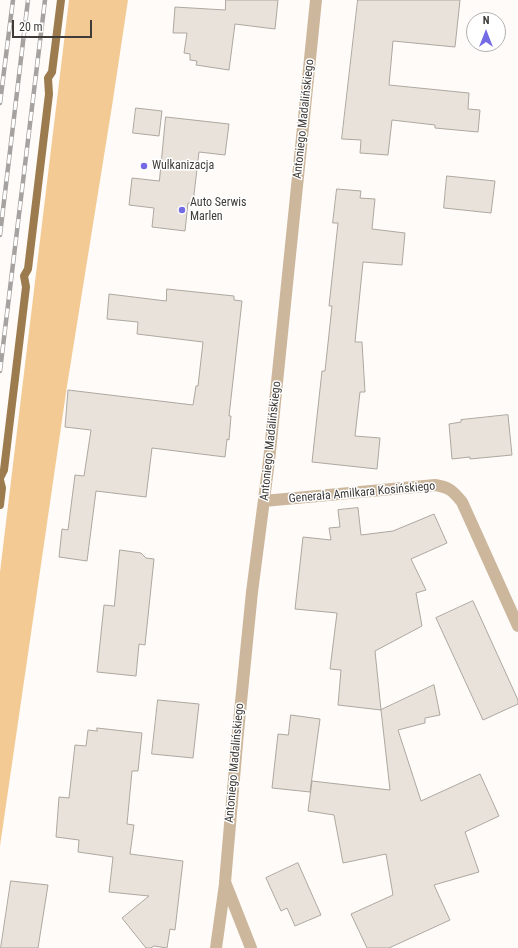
<!DOCTYPE html>
<meta charset="utf-8">
<style>
body{margin:0}
#map{position:relative;width:518px;height:948px;overflow:hidden;background:#fefbf8;font-family:"Roboto Condensed",sans-serif}
canvas{display:block}
.north{position:absolute;left:466px;top:12px;width:40px;height:40px;box-sizing:border-box;background:#fff;border:1px solid #b2b1af;border-radius:50%;rotate:0deg;font-size:11px;font-weight:700;line-height:16px;text-align:center;color:#3e3b38}
.north::after{content:'';display:block;margin:auto;width:14px;height:18px;background:#736ae4;clip-path:polygon(50% 0,100% 100%,50% 72%,0 100%)}
.scale{position:absolute;left:12px;top:20px;width:80px;height:18px;box-sizing:border-box;border:2px solid #3e3b38;border-top:0;padding-left:5px;font-size:12px;line-height:14px;white-space:nowrap;color:#3e3b38;-webkit-text-stroke:3px #fff;paint-order:stroke}
</style>
<div id="map">
<canvas width="518" height="948"></canvas>
<div class="north">N</div>
<div class="scale">20 m</div>
</div>
<script>
const g = document.querySelector('canvas').getContext('2d');
g.lineJoin = 'round';
function fill(path, color) { g.fillStyle = color; g.fill(path, 'evenodd'); }
function trace(path, color, width, dash) { g.strokeStyle = color; g.lineWidth = width; g.lineCap = dash ? 'butt' : 'round'; g.setLineDash(dash || []); g.stroke(path); }
function drawText(font, color, halo, rows, align = 'center') {
  g.font = font + ' "Roboto Condensed",sans-serif'; g.lineWidth = 3; g.setLineDash([]); g.textBaseline = 'middle'; g.strokeStyle = halo; g.fillStyle = color; for (const [text, x, y, turn = 0] of rows) {
    g.save(); g.translate(x, y); g.rotate((+turn || 0) * Math.PI / 180); g.textAlign = isNaN(turn) ? turn : align; if (halo) g.strokeText(text, 0, 0); g.fillText(text, 0, 0); g.restore();
  }
}
fill(new Path2D(`
 M 69,0 L 128,0 L 112,106 L 67,386 L 0,846 L 0,572 Z`), '#f4ca94');
trace(new Path2D(`
 M 0,478 L 4,470 L 26,287 L 24,276 L 28,269 L 49,94 L 48,78 L 52,72 L 61,0
 M 0,480 L 2,488 L 0,505`), '#9c7b4e', 8);
const building = new Path2D(`
 M 226,0 L 278,0 L 275,29 L 235,24 L 229,70 L 196,65 L 197,61 L 190,60 L 190,54 L 184,53 L 187,33 L 173,33 L 175,7 L 225,10 Z
 M 358,0 L 460,0 L 455,47 L 393,41 L 389,85 L 469,93 L 468,109 L 480,110 L 478,132 L 435,128 L 435,125 L 392,120 L 388,155 L 360,153 L 361,140 L 342,139 Z
 M 136,108 L 162,111 L 159,136 L 133,133 Z
 M 166,117 L 229,124 L 225,155 L 199,152 L 193,203 L 188,203 L 185,231 L 152,227 L 154,208 L 129,205 L 132,178 L 159,181 Z
 M 447,176 L 495,181 L 491,213 L 444,208 Z
 M 337,189 L 361,191 L 360,198 L 375,199 L 372,229 L 405,233 L 402,265 L 363,262 L 355,342 L 362,342 L 365,392 L 360,392 L 355,436 L 380,438 L 377,469 L 312,462 L 322,371 L 325,371 L 332,306 L 329,306 L 338,223 L 333,223 Z
 M 167,289 L 234,296 L 234,300 L 242,301 L 229,416 L 231,416 L 229,440 L 227,439 L 225,457 L 152,448 L 146,497 L 96,491 L 87,561 L 59,557 L 62,529 L 68,530 L 75,475 L 84,476 L 91,430 L 65,427 L 68,390 L 193,405 L 196,386 L 198,386 L 203,342 L 137,334 L 138,322 L 107,319 L 109,294 L 166,301 Z
 M 508,415 L 512,455 L 470,459 L 470,457 L 452,459 L 449,424 L 461,422 L 461,420 Z
 M 358,508 L 361,535 L 393,531 L 434,514 L 447,543 L 411,559 L 426,590 L 416,593 L 422,626 L 375,651 L 381,710 L 338,705 L 341,670 L 330,669 L 337,613 L 295,609 L 303,537 L 331,540 L 329,528 L 340,527 L 338,510 Z
 M 120,550 L 141,553 L 146,558 L 154,559 L 145,645 L 139,644 L 136,676 L 97,672 L 104,605 L 114,606 Z
 M 473,601 L 518,700 L 518,704 L 483,720 L 436,618 Z
 M 434,685 L 440,715 L 425,718 L 425,723 L 398,730 L 421,801 L 480,774 L 499,816 L 465,832 L 479,872 L 434,885 L 450,920 L 389,948 L 367,948 L 351,914 L 393,895 L 386,854 L 343,863 L 334,815 L 308,811 L 312,781 L 390,790 L 381,710 Z
 M 158,700 L 199,704 L 193,758 L 152,754 Z
 M 291,715 L 320,719 L 310,792 L 272,788 L 278,734 L 288,735 Z
 M 97,728 L 142,733 L 138,771 L 132,771 L 127,824 L 134,825 L 130,854 L 183,861 L 175,930 L 170,929 L 167,948 L 154,946 L 151,948 L 146,948 L 122,918 L 149,896 L 109,892 L 113,857 L 78,852 L 79,840 L 56,837 L 59,797 L 69,798 L 75,745 L 86,746 L 88,730 L 97,731 Z
 M 298,863 L 321,915 L 295,926 L 287,908 L 281,911 L 266,878 Z
 M 11,881 L 48,885 L 38,948 L 1,948 Z`);
fill(building, '#e9e2da');
trace(building, '#aea79f', 1);
trace(new Path2D(`
 M 264,501 L 435,485 C 449,487 453,491 462,502 L 518,626
 M 216,948 L 225,884
 M 251,948 L 225,882 L 238,732 L 252,592 L 269,461 L 316,0`), '#ccb79d', 12);
const rail = new Path2D(`
 M 0,103 L 13,0
 M 0,235 L 28,0
 M 0,371 L 45,0`);
trace(rail, '#a5a29f', 4.5);
trace(rail, '#fff', 3, [9]);
for (const [x, y, r, color] of [
 [144,166,4,"#736ae4"],
 [182,210,4,"#736ae4"]
]) { const dot = new Path2D(); dot.arc(x, y, r, 0, 2 * Math.PI); g.fillStyle = color; g.fill(dot); trace(dot, '#fff', 1.5); }
drawText('12px', '#3e3b38', '#fff', [
 ["Antoniego Madalińskiego",304,119,-84],
 ["Antoniego Madalińskiego",271,441,-84],
 ["Generała Amilkara Kosińskiego",362,493,-5],
 ["Antoniego Madalińskiego",235,763,-85]
]);
drawText('12px', '#3e3b38', '#fff', [
 ["Wulkanizacja",152,166],
 ["Auto Serwis",190,203],
 ["Marlen",190,217]
], 'left');
</script>
